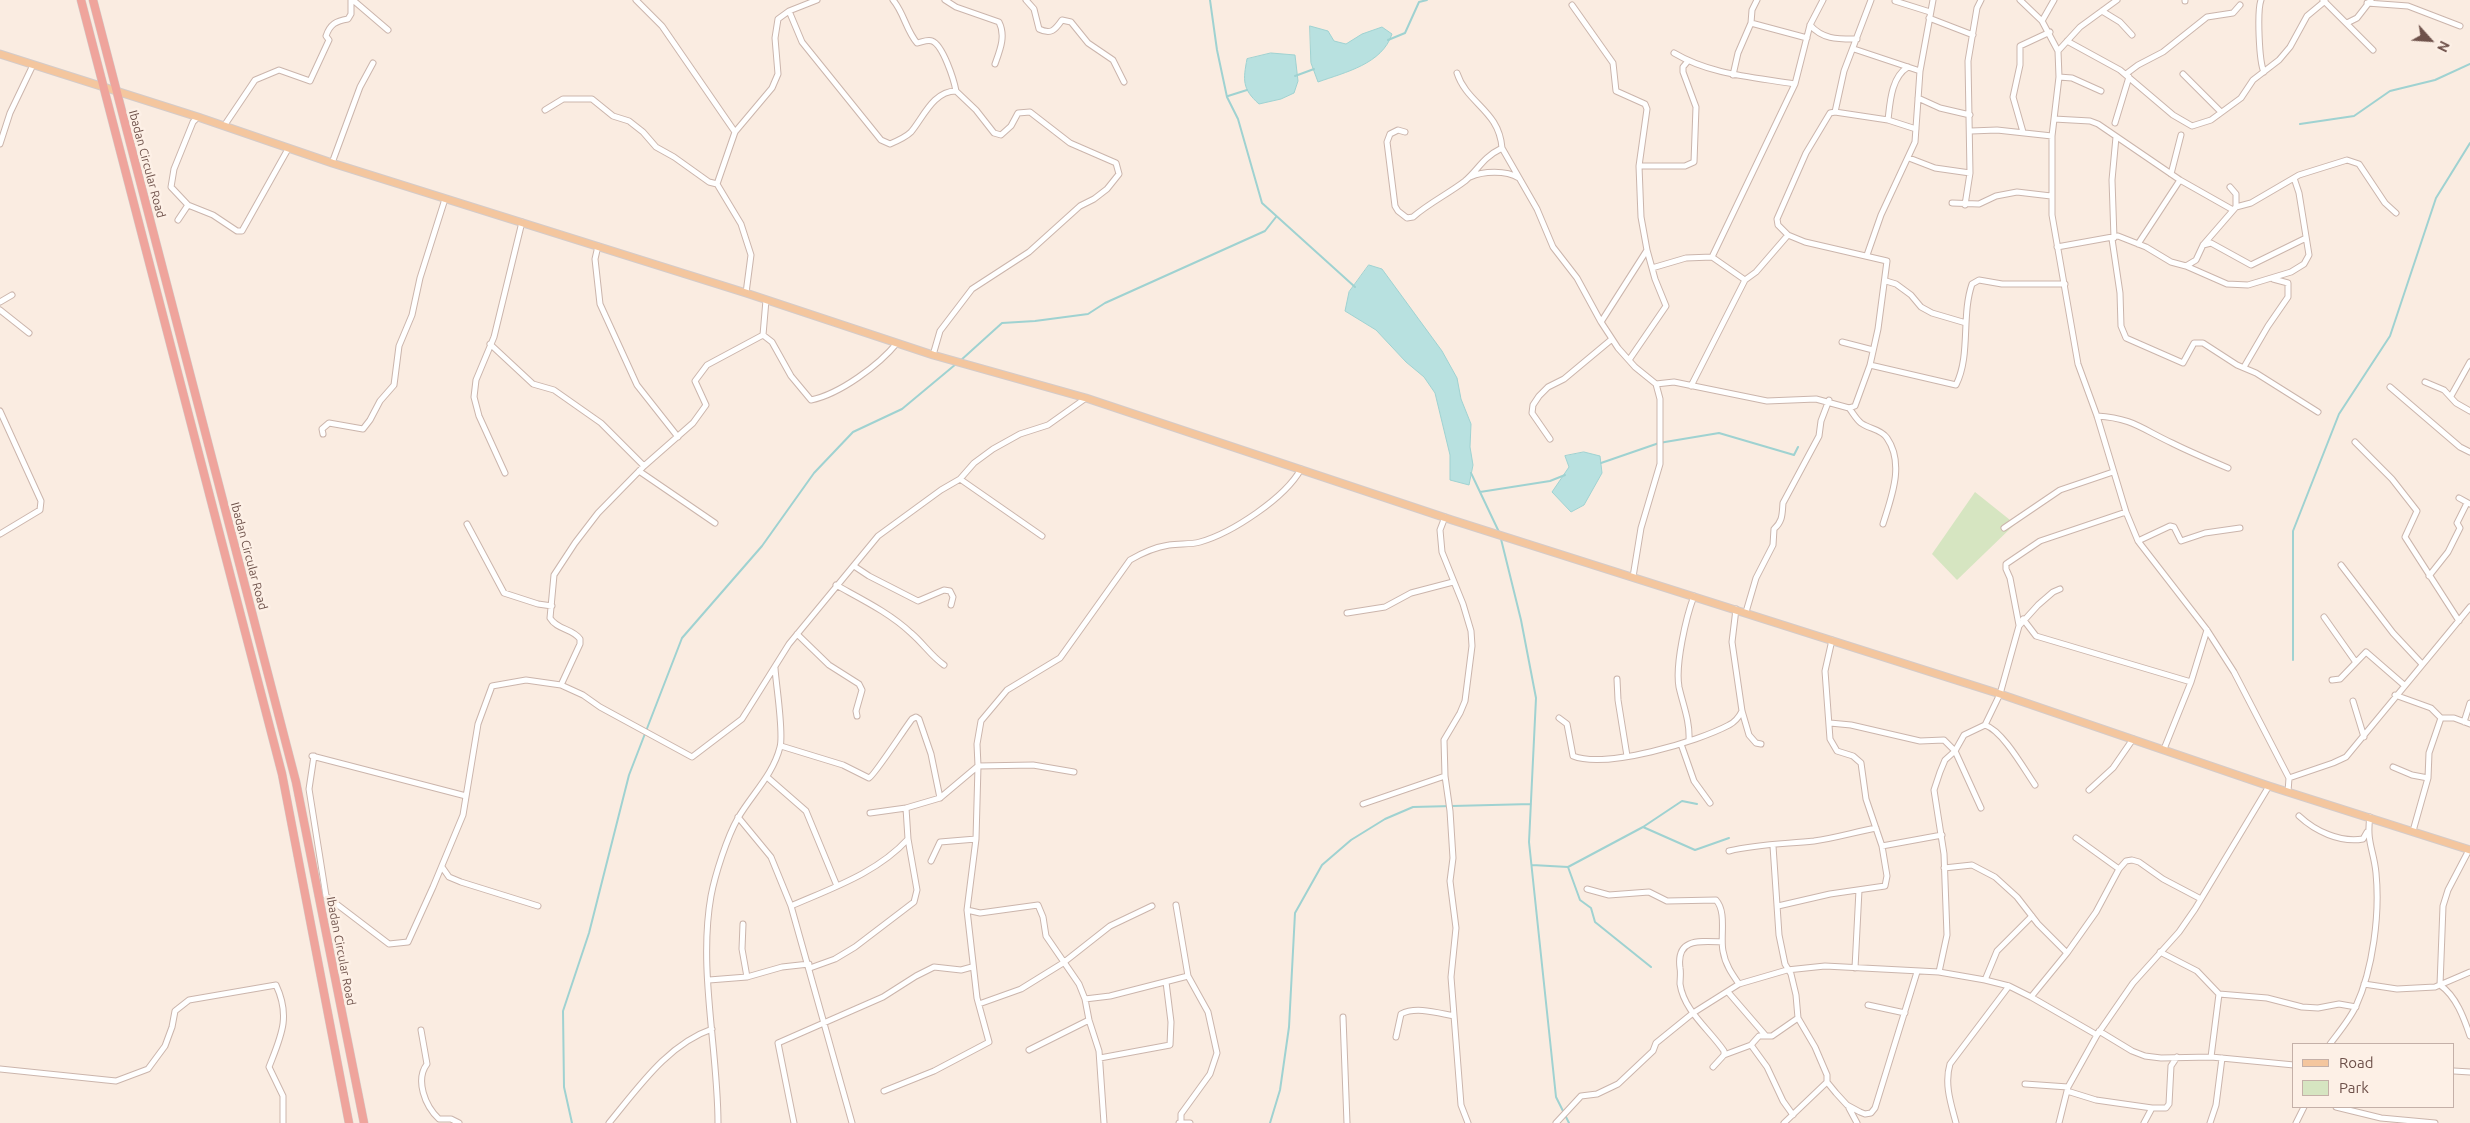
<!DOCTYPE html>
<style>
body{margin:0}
#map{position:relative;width:2470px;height:1123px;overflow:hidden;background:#faece1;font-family:Ubuntu,sans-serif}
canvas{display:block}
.legend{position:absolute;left:2292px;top:1043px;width:162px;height:65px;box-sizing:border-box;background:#fdf0e6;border:1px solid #c4b0a8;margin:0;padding:6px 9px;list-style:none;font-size:15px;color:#6e514a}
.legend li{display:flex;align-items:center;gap:10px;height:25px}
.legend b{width:25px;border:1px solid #c4b0a8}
.north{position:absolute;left:2405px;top:15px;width:50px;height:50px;-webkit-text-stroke:4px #fdf0e6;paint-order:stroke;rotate:116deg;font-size:14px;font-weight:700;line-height:20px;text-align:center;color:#6e514a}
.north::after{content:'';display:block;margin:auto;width:18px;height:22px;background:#6e514a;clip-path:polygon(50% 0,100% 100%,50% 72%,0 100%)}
</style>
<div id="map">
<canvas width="2470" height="1123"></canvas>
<ul class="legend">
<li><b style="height:6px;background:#f4c69e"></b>Road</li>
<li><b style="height:14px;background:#d6e5c1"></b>Park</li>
</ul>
<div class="north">N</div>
</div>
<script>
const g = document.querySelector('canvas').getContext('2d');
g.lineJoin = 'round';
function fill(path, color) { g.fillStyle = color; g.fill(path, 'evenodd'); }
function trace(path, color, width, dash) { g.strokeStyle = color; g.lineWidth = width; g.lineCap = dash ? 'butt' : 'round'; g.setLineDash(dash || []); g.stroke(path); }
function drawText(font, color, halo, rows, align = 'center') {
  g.font = font + ' Ubuntu,sans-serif'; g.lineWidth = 5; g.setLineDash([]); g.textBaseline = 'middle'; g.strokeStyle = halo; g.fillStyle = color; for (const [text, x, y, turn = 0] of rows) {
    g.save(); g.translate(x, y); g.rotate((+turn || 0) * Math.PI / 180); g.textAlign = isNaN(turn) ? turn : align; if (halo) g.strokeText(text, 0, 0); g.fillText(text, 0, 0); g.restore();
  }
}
fill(new Path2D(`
 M 1975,492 L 2015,524 L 1957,580 L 1932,554 Z`), '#d6e5c1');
const water = new Path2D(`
 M 1310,26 L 1328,31 L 1334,41 L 1346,44 L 1362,34 L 1382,27 L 1392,34 C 1382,64 1346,72 1318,82 L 1311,63 Z
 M 1271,53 L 1295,55 L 1298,81 L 1294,93 L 1281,99 L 1259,104 C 1242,89 1243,80 1247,59 Z
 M 1369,265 L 1382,269 L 1442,351 L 1457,378 L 1461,399 L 1471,424 L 1470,447 L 1473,465 L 1469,485 L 1450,480 L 1450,455 L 1435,393 L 1424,377 L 1406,362 L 1376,330 L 1345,311 L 1349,292 Z
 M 1584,452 L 1600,456 L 1602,473 L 1584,505 L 1571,512 L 1552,492 L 1569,467 L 1565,456 Z`);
fill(water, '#b8e1e0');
trace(water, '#9fd2d1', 1);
trace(new Path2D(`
 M 1210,0 L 1217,50 L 1227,97 L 1238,119 L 1262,203 L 1355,287
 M 1388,40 L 1405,33 L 1419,2 L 1427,0
 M 1295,76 L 1314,69
 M 1228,96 L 1247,90
 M 2300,124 L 2354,116 L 2390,91 L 2435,80 L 2470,64
 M 960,361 L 1002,323 L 1035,321 L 1088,314 L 1105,303 L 1265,231 L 1276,217
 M 1601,463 L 1659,443 L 1719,433 L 1794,455 L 1798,447
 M 1471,473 L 1499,532
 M 1480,492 L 1550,481 L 1565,475
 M 1501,539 L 1521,620 L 1536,698 L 1529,842 L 1556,1097 L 1569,1123
 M 2293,660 L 2293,531 L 2339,414 L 2390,336 L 2436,198 L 2470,143
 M 1643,827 L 1682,801 L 1697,804
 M 1532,865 L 1568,867 L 1643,827 L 1695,850 L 1729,838
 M 1568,867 L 1580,900 L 1591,908 L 1595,922 L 1651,967
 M 572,1123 L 564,1087 L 563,1011 L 589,933 L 629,775 L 682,638 L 762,546 L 814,473 L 853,432 L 902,409 L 956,364
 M 1270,1123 L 1280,1090 L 1289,1027 L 1295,913 L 1322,865 L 1351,840 L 1385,819 L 1413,807 L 1531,804`), '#9fd2d1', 2);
const minor = new Path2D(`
 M 353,0 L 388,30
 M 636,0 L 662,26 L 735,132
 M 893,0 C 904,13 906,30 917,43 C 922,42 928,39 932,41 C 943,45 954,80 956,91
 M 945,0 L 956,7 L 999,22 C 1006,36 1000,50 995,64
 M 1026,0 L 1034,9 L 1039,29 C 1051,35 1055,30 1062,20 L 1071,22 L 1088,43 L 1113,60 L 1124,82
 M 2020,0 L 2042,21 L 2058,51 L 2059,77 L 2052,136 L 2052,215 L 2078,364 L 2097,416 L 2126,512 L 2138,541 L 2207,630 L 2234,672 L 2289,778 L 2288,792
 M 2261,0 C 2257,11 2259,62 2264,72
 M 2323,0 L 2373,50
 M 1895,1 L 1930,12
 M 2185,1 L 2185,0
 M 2367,3 L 2408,6 L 2460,26
 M 1572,5 L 1613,63 L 1616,91 L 1645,104 L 1647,109 L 1639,166 L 1641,217 L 1647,250 L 1601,322 L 1618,348 L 1635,367 L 1656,384 L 1660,399 L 1660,464 L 1641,528 L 1633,577
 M 789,11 L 802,42 L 881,140 L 890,144 C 897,141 906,137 911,132 C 923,118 933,91 956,91 L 976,110 L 994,133 L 1001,135 L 1011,126 L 1018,113 L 1030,112 L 1070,143 L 1116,163 L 1119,174 L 1107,189 L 1094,199 L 1080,206 L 1029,252 L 972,289 L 940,331 L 933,355
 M 2102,11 L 2120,22 L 2132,35
 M 1929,18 L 1973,35
 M 2042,21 L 2054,0
 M 1751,23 L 1807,38
 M 2347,23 L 2357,18 L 2371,0
 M 1810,25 C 1823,40 1839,39 1857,39
 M 2067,41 L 2120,70 L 2173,115 L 2192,126 L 2211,120 L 2241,98 L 2253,80 L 2279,60 L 2290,47 L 2307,16 L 2325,1
 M 1854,49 L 1920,71
 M 2058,51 L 2080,27 L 2117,0
 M 1674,53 C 1711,75 1754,77 1795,84
 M 1457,73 C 1467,104 1499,110 1502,148 L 1537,209 L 1553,247 L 1577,278 L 1601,322
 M 2126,74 L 2138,65 L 2163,52 L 2207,17 L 2233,13 L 2240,5
 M 2183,74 L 2221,112
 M 1733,75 L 1738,53 L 1751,23 L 1752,10 L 1757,0
 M 2059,77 L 2072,78 L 2101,91
 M 1918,98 L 1940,108 L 1970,115
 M 545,110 L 563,99 L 592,99 L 613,116 L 629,121 L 643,132 L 656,147 L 674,157 L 709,182 L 717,184
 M 1835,112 L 1844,71 L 1871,0
 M 2054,119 L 2090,121 L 2098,124 L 2180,180 L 2233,210
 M 1888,120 C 1890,103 1891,77 1908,67
 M 2115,123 L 2129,77
 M 224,126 L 255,80 L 279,70 L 310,81 L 329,40 L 326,36 C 330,24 336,21 348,19 L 351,14 L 351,0
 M 1971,131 L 1997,130 L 2052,136
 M 1405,132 L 1398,130 L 1390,134 L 1387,142 L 1395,206 L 1398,211 L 1407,218 L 1413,217 C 1429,203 1448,194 1465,181 C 1479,169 1482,158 1502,148
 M 2023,132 L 2013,97 L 2020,65 L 2020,46 L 2050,32
 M 0,144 L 10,113 L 33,65
 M 1909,158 L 1935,168 L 1970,173
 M 332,163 L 360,87 L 373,63
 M 1639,166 L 1685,166 L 1694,162 L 1696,107 L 1683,72 L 1683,67 L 1688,61
 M 2171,174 L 2181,135
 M 1470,177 C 1483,171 1506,170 1519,178
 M 1952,203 L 1979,204 L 1996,196 L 2017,192 L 2051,196
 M 188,205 L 171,187 L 174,169 L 193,122 L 198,117
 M 1965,205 L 1970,173 L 1968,61 L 1977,8 L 1981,0
 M 2236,207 L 2251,203 L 2299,175 L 2347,160 L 2359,164 L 2385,203 L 2396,213
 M 178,220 L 188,205 L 213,215 L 237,231 L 242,231 L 288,149
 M 2114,238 L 2112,180 L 2116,137
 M 2112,239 L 2120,293 L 2121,326 L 2126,338 L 2183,363 L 2194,343 L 2203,343 L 2237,365 L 2256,373 L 2318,412
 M 2138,244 L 2180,180
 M 2203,245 L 2211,243 L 2251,265 L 2306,238
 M 598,246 L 595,259 L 600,304 L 637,385 L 678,437
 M 2057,247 L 2118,236 L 2146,247 L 2171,262 L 2186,266 L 2196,260 L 2203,245 L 2236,207 L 2236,194 L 2230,187
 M 1867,255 L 1881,215 L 1915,142 L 1920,71 L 1933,0
 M 1712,257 L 1795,84 L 1810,25 L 1823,0
 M 2186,266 L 2227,284 L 2248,285 L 2291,272 L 2304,264 L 2309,255 L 2299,193 L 2294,178
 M 1652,268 L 1686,258 L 1712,257 L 1745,280
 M 1886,281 L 1896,284 L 1911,295 L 1921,307 L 1932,313 L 1966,323
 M 746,293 L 751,255 L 741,224 L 717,184 L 735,132 L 772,88 L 778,74 L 775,38 L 778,19 L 789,11 L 817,0
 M 0,302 L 12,295
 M 0,310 L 29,333
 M 763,335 L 772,342 L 791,376 L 811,400 C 840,394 879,365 897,343
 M 1842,342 L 1873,350
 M 490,344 L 533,384 L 554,390 L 601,423 L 644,466
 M 1629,360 L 1666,306 L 1655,279 L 1647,250
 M 1870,365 L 1956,385 C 1971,355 1961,316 1972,284 L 1979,280 L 2002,284 L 2065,284
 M 2244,367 L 2268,326 L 2288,297 L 2288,283 L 2273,279
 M 2425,382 L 2444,390 L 2456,403 L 2470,411
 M 1656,384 L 1674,382 L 1767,401 L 1816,399 L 1849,408 L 1855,406 L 1870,365 L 1878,329 L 1887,261 L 1805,242 L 1788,235 L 1778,225 L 1777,219 L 1806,153 L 1830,113 L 1835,112 L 1888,120 L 1916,129
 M 1691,386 L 1745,280 L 1756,272 L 1788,235
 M 2390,387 L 2460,447 L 2470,452
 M 2451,396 L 2470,362
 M 1849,408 C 1853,413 1856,419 1861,423 C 1869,429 1881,429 1887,438 C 1905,464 1891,498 1883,524
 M 0,411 L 41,501 L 40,510 L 0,534
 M 2097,416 C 2132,418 2142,429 2172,443 C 2190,452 2209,460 2228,468
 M 323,434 L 322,429 L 329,423 L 363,429 L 370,420 L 380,401 L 394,385 L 399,346 L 412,315 L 420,278 L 445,199
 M 1550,439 L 1532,413 L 1533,405 L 1539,396 L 1548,387 L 1564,379 L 1612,339
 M 2355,442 L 2392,479 L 2417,511 L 2405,537 L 2459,621
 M 639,471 L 715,523
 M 505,473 L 479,416 L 474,397 L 476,380 L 494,337 L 522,222
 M 960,479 L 1042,536
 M 2459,498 L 2470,504
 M 1445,517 L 1440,530 L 1442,552 L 1463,604 L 1471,631 L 1472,646 L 1465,701 L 1460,713 L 1444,740 L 1445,776 L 1450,811 L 1453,858 L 1450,881 L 1456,928 L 1451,977 L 1461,1105 L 1468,1123
 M 467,524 L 504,593 L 538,604 L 552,606
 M 2004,528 L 2060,490 L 2113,472
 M 2138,541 L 2170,526 L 2174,527 L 2181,541 L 2205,533 L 2240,528
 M 2341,565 L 2393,633 L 2422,664
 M 854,566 L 869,576 L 918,601 L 944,590 L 950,591 L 953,597 L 951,605
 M 2429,576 L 2448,552 L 2460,528 L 2457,523 L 2467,503
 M 836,585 C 861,599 890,613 911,633 C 923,643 931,656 944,665
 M 1736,609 L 1732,642 L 1742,711 L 1749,735 L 1756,743 L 1761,744
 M 1746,612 L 1756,578 L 1773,545 L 1774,529 C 1783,521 1782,514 1783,503 L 1819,436 L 1821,421 L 1829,400
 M 1347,613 L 1385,607 L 1411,593 L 1453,582
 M 2324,617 L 2355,661
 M 2023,619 L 2036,636 L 2191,682
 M 2019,625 L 2010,578 L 2006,569 L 2006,564 L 2040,541 L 2126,512
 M 797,634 L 829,665 L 859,684 L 862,690 L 856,711 L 857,716
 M 1832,640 L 1825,671 L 1830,739 L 1837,751 L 1853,756 L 1861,763 L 1866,799 L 1882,846 L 1942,835
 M 1617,679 L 1618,700 L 1627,756
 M 2332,680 L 2340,679 L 2366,652 L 2404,685
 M 561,685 L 583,695 L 600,707 L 692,757 L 742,719 L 789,644 L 878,536 L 941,490 L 960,479 L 974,463 L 993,449 L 1020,434 L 1048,425 L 1086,398
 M 2395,695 L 2431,708 L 2441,718
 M 2353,701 L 2364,737
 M 1559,718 L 1567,724 L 1573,756 C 1606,769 1697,742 1729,725 C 1735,722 1739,717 1742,711
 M 2441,718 L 2454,718 L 2470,724
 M 2464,722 L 2470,703
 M 1830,723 L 1851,725 L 1920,741 L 1944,740 L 1955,751 L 1981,808
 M 1985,725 C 2003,731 2024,769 2035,785
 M 1689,740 C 1690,721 1683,705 1679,687 C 1675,665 1686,617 1694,596
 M 1681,744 L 1694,781 L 1710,803
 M 781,746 L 843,765 L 869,778 C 874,776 905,728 912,719 L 916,717 L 919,719 L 931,754 L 940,798
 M 2164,749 L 2191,682 L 2207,630
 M 312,756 L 466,796
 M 314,756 L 309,789 L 326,896 L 389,944 L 408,942 L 433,887 L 463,815 L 478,724 L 492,686 L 526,680 L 561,685 L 580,644 L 580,639 C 572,628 557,630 550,618 L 554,575 L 575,543 L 598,513 L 644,466 L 693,423 L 706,405 L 695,381 L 707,365 L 763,335 L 766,300
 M 2393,767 L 2412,775 L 2428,778
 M 1074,772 L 1033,765 L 978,766 L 977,744 L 981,721 L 1007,690 L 1060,658 L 1130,560 C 1142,553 1156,547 1169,545 C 1179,543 1190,545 1200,542 C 1232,533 1285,498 1301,469
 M 767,777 L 806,811 L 837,886
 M 2289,778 L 2333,763 L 2346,757 L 2470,607
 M 2089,790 L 2113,768 L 2133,739
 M 1363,804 L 1445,776
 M 870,813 L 906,808
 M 2299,816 C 2315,831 2340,843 2363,839 L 2367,832
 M 738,817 L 771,857 L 791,906 L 852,1123
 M 2413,831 L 2428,778 L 2429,753 L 2441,718
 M 2076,838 L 2119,869
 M 1773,846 L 1779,935 L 1785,964 L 1791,974 L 1796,995 L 1798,1018 L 1815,1047 L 1827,1075 L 1827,1082 L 1836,1093 L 1847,1105 L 1860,1112 L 1865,1114 L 1871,1113 L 1875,1108 L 1917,972
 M 1729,851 C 1757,844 1785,844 1814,841 C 1835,838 1855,832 1876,828
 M 931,861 L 940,842 L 976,839
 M 442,867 L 449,877 L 461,882 L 538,906
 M 1944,868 L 1972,865 L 1995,877 L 2017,897 L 2038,924 L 2067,953
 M 1587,889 L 1609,895 L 1649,892 L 1667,901 L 1716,900 C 1727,912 1720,937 1723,951 C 1725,964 1732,974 1739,984
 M 1176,905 L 1188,976 L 1208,1012 L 1217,1053 L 1210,1074 L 1181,1114 L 1181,1122
 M 791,906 C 832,888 877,873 908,839 L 906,808 L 940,798 L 978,766
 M 1778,906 L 1830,894 L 1885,886 L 1887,876 L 1882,846
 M 967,910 L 980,913 L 1038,905 L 1043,917 L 1046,936 L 1079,984 L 1085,999 L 1089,1020 L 1099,1051 L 1104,1123
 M 743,924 L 742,949 L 747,977
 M 2160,952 L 2197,971 L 2219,994 L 2267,998 L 2302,1007 L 2318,1008 L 2339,1004 L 2356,1007
 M 810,968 L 835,959 L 855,947 L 914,902 L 917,890 L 908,839
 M 1855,968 L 1859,890
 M 1939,972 L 1947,935 L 1944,854 L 1934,790 L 1940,772 L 1945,760 L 1955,751 L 1964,735 L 1985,725 L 2000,694 L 2019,626 L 2038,605 L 2053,592 L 2060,589
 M 709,980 L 747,977 L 782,967 L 809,964
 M 1985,980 L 1997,951 L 2032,916
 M 2364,984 L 2397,989 L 2435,987 L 2470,972
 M 2440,985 L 2443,906 L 2448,890 L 2469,850
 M 2440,985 C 2456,996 2464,1018 2470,1036
 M 1728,992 L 1766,1036 L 1772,1036 L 1798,1018
 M 2031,997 L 2067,953 L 2096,912 L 2119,869 L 2126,861 L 2132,860 L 2139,862 L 2163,879 L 2201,899
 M 1085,999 L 1110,996 L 1188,976
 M 979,1004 L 1021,989 L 1063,963 L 1110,926 L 1152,906
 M 1868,1005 L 1905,1013
 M 1343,1017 L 1347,1123
 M 421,1030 L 427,1064 C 415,1080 425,1106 439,1119 L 451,1119 L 459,1123
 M 2099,1031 L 2132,1051 L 2145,1056 L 2161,1058 L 2211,1057 L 2294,1065
 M 1396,1037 L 1401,1014 C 1416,1006 1438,1013 1454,1016
 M 2330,1044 C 2339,1032 2350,1019 2356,1006 C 2373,969 2380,914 2376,873 C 2374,851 2366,841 2370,817
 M 1751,1045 L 1767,1067 L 1783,1101 L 1793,1115
 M 1029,1050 L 1089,1020
 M 1724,1055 L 1751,1045 L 1759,1036 L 1766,1036
 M 2211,1057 L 2219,994
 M 1100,1058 L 1170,1045 L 1171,1022 L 1166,982
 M 1713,1067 L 1724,1055 L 1724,1051 C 1709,1029 1684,1011 1680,984 C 1680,979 1681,973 1680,968 C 1676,938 1699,941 1722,942
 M 0,1069 L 116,1081 L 148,1069 L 165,1046 L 172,1027 L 175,1011 L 189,1000 L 276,985 C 291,1017 281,1036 269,1067 L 283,1096 L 283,1123
 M 2454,1071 L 2470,1072
 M 2025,1084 L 2068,1087
 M 884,1091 L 934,1071 L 989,1042 L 977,998 L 967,910 L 976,839 L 978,766
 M 2067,1091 L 2096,1100 L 2152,1108
 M 2336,1107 L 2381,1118 L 2435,1123
 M 1849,1108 L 1857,1123
 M 609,1123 C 638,1088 668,1044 712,1029
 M 718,1123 C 718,1050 698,969 711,896 C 715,875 727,837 738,818 C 752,794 773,775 780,747 C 784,733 776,685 775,668
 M 794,1123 L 778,1043 L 883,997 L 916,976 L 934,967 L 961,970 L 972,967
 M 1179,1123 L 1190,1123
 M 1556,1123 L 1581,1096 L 1597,1094 L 1618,1084 L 1653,1051 L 1656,1043 L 1693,1013 L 1739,984 L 1787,970 L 1825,966 L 1939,972 L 1985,980 L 2009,986 L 2031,997 L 2097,1035
 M 1784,1123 L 1827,1082
 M 1956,1123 C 1951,1104 1944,1084 1950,1064 L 2009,986
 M 2059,1123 L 2068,1087 L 2097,1035 L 2133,983 L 2179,932 L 2195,909 L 2269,786
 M 2144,1123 L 2152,1108 L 2166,1108 L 2169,1104 L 2171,1066 L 2177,1057
 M 2210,1123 L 2216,1105 L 2222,1058
 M 2296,1123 L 2304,1107`);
const major = new Path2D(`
 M 0,54 L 198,117 L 332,163 L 746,293 L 933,355 L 1086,398 L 1452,520 L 2000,694 L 2269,786 L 2470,850`);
const highway = new Path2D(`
 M 81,0 L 282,774 L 349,1123
 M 93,0 L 296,782 L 364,1123`);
trace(minor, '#cbb5ac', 7);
trace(major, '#d4cbc9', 9);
trace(highway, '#d4cbc9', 9);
trace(minor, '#fff', 5);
trace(major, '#f4c69e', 7);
trace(highway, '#efa49c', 8);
drawText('12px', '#6e514a', '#fdf0e6', [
 ["Ibadan Circular Road",147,164,75],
 ["Ibadan Circular Road",249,556,75],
 ["Ibadan Circular Road",341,951,79]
]);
</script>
